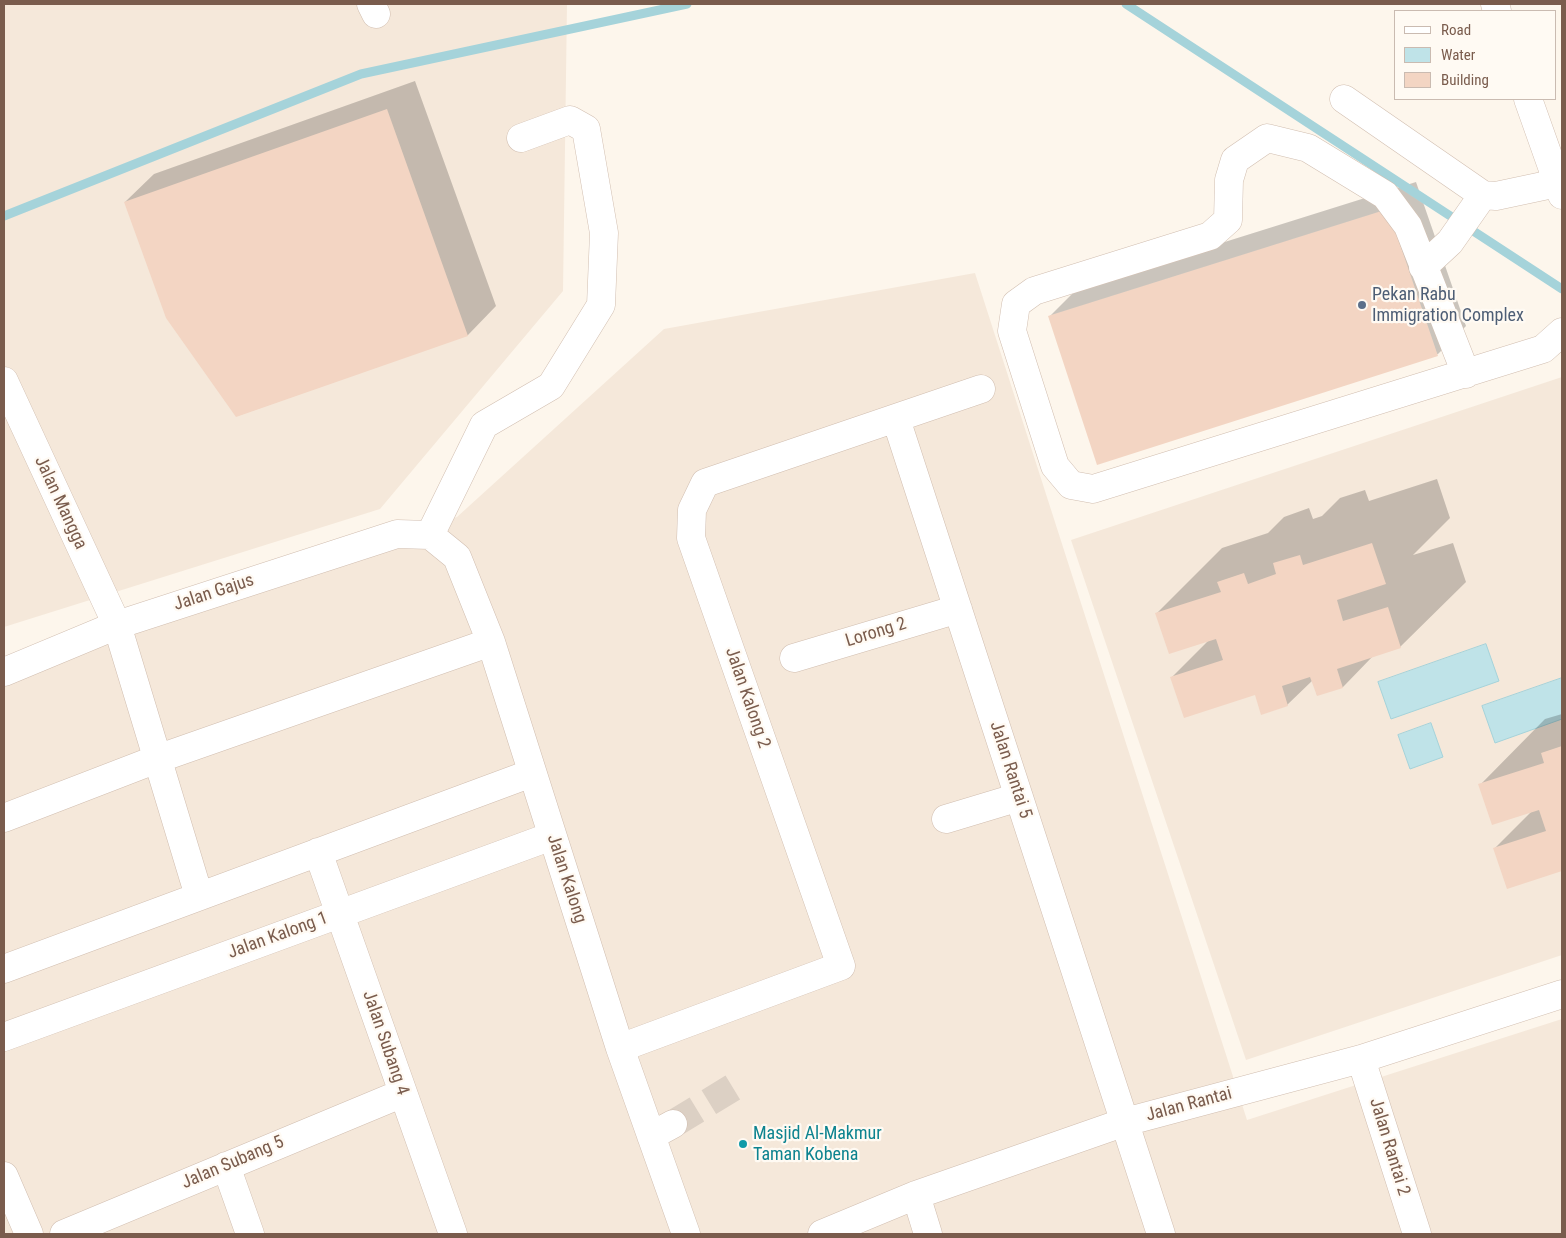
<!DOCTYPE html>
<style>
body{margin:0}
#map{position:relative;width:1566px;height:1238px;overflow:hidden;background:#fdf6ec;font-family:"Roboto Condensed",sans-serif}
canvas{display:block}
.frame{position:absolute;inset:0;border:5px solid #7a5c4d;pointer-events:none}
.legend{position:absolute;left:1394px;top:10px;width:162px;height:90px;box-sizing:border-box;background:#fffaf3;border:1px solid #cabbb1;margin:0;padding:6px 9px;list-style:none;font-size:15px;color:#7a5c4d}
.legend li{display:flex;align-items:center;gap:10px;height:25px}
.legend b{width:25px;border:1px solid #cabbb1}
</style>
<div id="map">
<canvas width="1566" height="1238"></canvas>
<div class="frame"></div>
<ul class="legend">
<li><b style="height:6px;background:#fff"></b>Road</li>
<li><b style="height:14px;background:#bfe3e8"></b>Water</li>
<li><b style="height:14px;background:#f3d5c3"></b>Building</li>
</ul>
</div>
<script>
const g = document.querySelector('canvas').getContext('2d');
g.lineJoin = 'round';
function fill(path, color) { g.fillStyle = color; g.fill(path, 'evenodd'); }
function trace(path, color, width, dash) { g.strokeStyle = color; g.lineWidth = width; g.lineCap = dash ? 'butt' : 'round'; g.setLineDash(dash || []); g.stroke(path); }
function drawText(font, color, halo, rows, align = 'center') {
  g.font = font + ' "Roboto Condensed",sans-serif'; g.lineWidth = 4.5; g.setLineDash([]); g.textBaseline = 'middle'; g.strokeStyle = halo; g.fillStyle = color; for (const [text, x, y, turn = 0] of rows) {
    g.save(); g.translate(x, y); g.rotate((+turn || 0) * Math.PI / 180); g.textAlign = isNaN(turn) ? turn : align; if (halo) g.strokeText(text, 0, 0); g.fillText(text, 0, 0); g.restore();
  }
}
fill(new Path2D(`
 M 4,4 L 567,4 L 563,291 L 380,509 L 4,627 Z
 M 975,273 L 1247,1120 L 1562,1019 L 1562,1234 L 4,1234 L 4,669 L 457,517 L 664,329 Z
 M 1562,377 L 1562,955 L 1246,1060 L 1071,540 Z`), '#f5e8da');
const water = new Path2D(`
 M 1486,644 L 1499,681 L 1391,719 L 1378,682 Z
 M 1562,678 L 1562,719 L 1495,743 L 1482,706 Z
 M 1431,723 L 1443,757 L 1410,769 L 1398,735 Z`);
fill(water, '#bfe3e8');
trace(water, '#a5d3da', 1);
fill(new Path2D(`
 M 415,81 L 496,306 L 468,335 L 237,416 L 125,202 L 154,174 Z
 M 1416,182 L 1466,326 L 1438,354 L 1098,463 L 1049,317 L 1078,288 Z
 M 1437,479 L 1450,518 L 1413,555 L 1453,543 L 1466,582 L 1400,647 L 1374,655 L 1343,687 L 1317,695 L 1313,680 L 1287,705 L 1255,694 L 1172,677 L 1209,640 L 1157,613 L 1222,548 L 1268,533 L 1284,517 L 1309,508 L 1313,519 L 1322,516 L 1340,498 L 1365,490 L 1369,501 Z
 M 1562,714 L 1562,870 L 1508,887 L 1495,848 L 1532,811 L 1480,785 L 1545,719 Z`), '#0003');
trace(new Path2D(`
 M 1126,4 L 1562,289
 M 4,216 L 361,74 L 687,4`), '#a5d3da', 9);
fill(new Path2D(`
 M 387,109 L 468,336 L 236,417 L 166,318 L 124,202 Z
 M 1388,209 L 1438,356 L 1097,465 L 1048,316 Z
 M 1372,543 L 1386,584 L 1337,600 L 1343,621 L 1388,607 L 1401,648 L 1337,669 L 1343,688 L 1317,696 L 1310,677 L 1282,686 L 1288,706 L 1261,715 L 1255,695 L 1184,718 L 1170,677 L 1223,660 L 1216,639 L 1169,654 L 1155,613 L 1221,592 L 1217,582 L 1244,573 L 1248,584 L 1276,574 L 1273,563 L 1300,555 L 1303,565 Z
 M 1562,746 L 1562,871 L 1507,889 L 1493,848 L 1546,831 L 1539,810 L 1492,825 L 1478,784 L 1544,763 L 1541,753 Z`), '#f3d5c3');
trace(new Path2D(`
 M 673,1124 L 737,1085`), '#dcd0c4', 28, [28, 14]);
const minor = new Path2D(`
 M 371,4 L 376,14
 M 1495,4 L 1497,11
 M 1344,99 L 1483,195 L 1496,196 L 1562,182
 M 1528,99 L 1562,195
 M 1423,267 L 1450,242 L 1483,195
 M 1466,374 L 1408,226 L 1385,195 L 1308,148 L 1267,138 L 1235,160 L 1229,180 L 1228,220 L 1210,236 L 1034,291 L 1016,304 L 1012,331 L 1055,466 L 1071,485 L 1093,489 L 1543,349 L 1562,332
 M 4,381 L 117,625 L 199,896
 M 896,419 L 1161,1234
 M 430,535 L 457,557 L 491,642 L 620,1048 L 686,1234
 M 430,535 L 484,425 L 551,386 L 601,305 L 604,233 L 586,129 L 570,120 L 521,138
 M 794,658 L 958,609
 M 4,672 L 117,625 L 397,534 L 430,535
 M 4,818 L 157,759 L 491,642
 M 946,819 L 1019,797
 M 318,852 L 453,1234
 M 4,969 L 532,773
 M 4,1037 L 552,836
 M 620,1048 L 841,966 L 691,538 L 692,510 L 705,483 L 981,389
 M 1361,1059 L 1417,1234
 M 651,1136 L 673,1124
 M 226,1166 L 250,1234
 M 4,1176 L 29,1234
 M 916,1195 L 928,1234
 M 64,1234 L 403,1093
 M 822,1234 L 916,1195 L 1125,1122 L 1361,1059 L 1562,994`);
trace(minor, '#d1beb0', 29);
trace(minor, '#fff', 28);
for (const [x, y, r, color] of [
 [1362,305,5,"#5c6f8a"],
 [743,1144,5,"#0f9aa8"]
]) { const dot = new Path2D(); dot.arc(x, y, r, 0, 2 * Math.PI); g.fillStyle = color; g.fill(dot); trace(dot, '#fffaf3', 2); }
drawText('18px', '#4e5e75', '#fffaf3', [
 ["Pekan Rabu",1372,295],
 ["Immigration Complex",1372,316]
], 'left');
drawText('18px', '#7a5c4d', '#fffaf3', [
 ["Jalan Mangga",60,503,65],
 ["Jalan Gajus",214,593,-18],
 ["Lorong 2",876,633,-17],
 ["Jalan Kalong 2",747,698,71],
 ["Jalan Rantai 5",1010,770,72],
 ["Jalan Kalong",566,879,72],
 ["Jalan Kalong 1",278,936,-20],
 ["Jalan Subang 4",385,1043,71],
 ["Jalan Rantai",1189,1105,-15],
 ["Jalan Rantai 2",1389,1147,73],
 ["Jalan Subang 5",233,1163,-23]
]);
drawText('18px', '#0d838f', '#fffaf3', [
 ["Masjid Al-Makmur",753,1134],
 ["Taman Kobena",753,1155]
], 'left');
</script>
